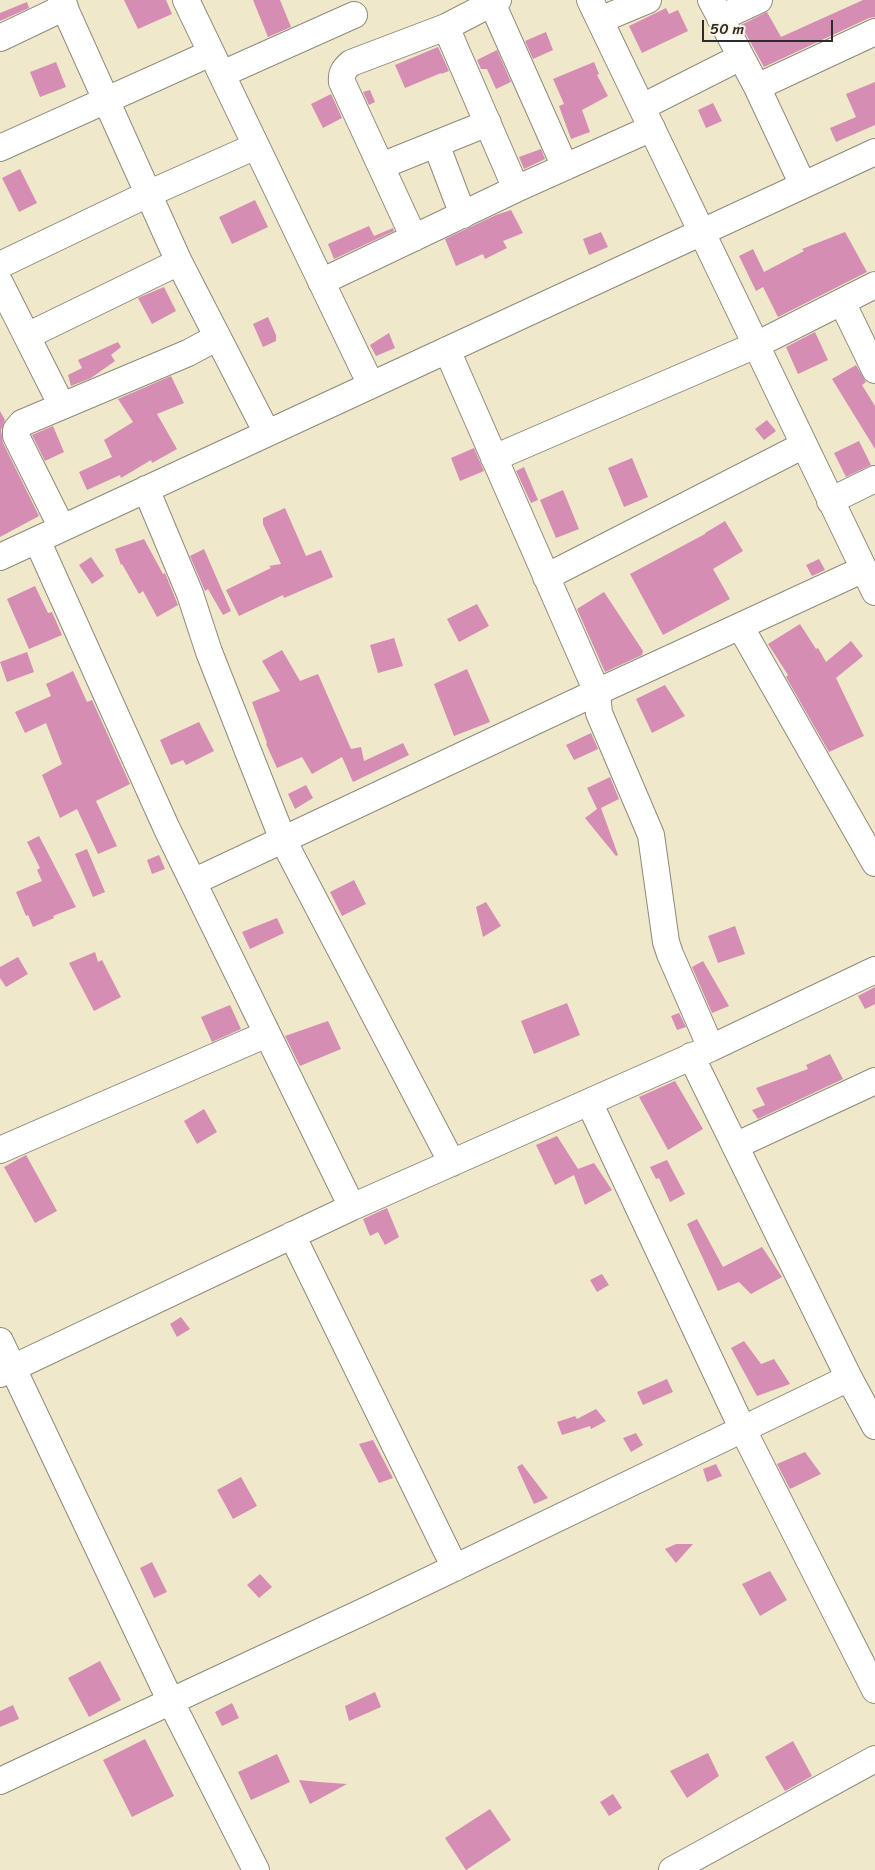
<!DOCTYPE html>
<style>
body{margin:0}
#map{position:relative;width:875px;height:1870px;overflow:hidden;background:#efe8cb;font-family:Sriracha,sans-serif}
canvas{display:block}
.scale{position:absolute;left:702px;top:20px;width:131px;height:22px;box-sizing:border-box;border:2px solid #2b2b2b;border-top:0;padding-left:6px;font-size:15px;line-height:18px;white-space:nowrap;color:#2b2b2b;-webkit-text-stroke:4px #fcf5e5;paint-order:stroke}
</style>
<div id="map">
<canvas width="875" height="1870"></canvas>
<div class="scale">50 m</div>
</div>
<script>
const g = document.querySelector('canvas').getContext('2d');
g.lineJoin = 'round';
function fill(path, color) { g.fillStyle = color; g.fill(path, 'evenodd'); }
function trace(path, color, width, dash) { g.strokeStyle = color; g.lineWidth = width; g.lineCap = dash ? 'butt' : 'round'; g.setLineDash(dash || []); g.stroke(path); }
fill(new Path2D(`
 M 124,0 L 166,0 L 172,14 L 138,29 Z
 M 253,0 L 280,0 L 291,27 L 268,37 Z
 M 863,0 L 875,0 L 875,17 L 869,18 L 764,67 L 741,25 L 767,12 L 781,37 Z
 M 27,2 L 29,8 L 0,21 L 0,13 Z
 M 666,8 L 669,14 L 678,10 L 688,31 L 642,53 L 629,26 Z
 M 546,32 L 553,50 L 533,59 L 525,41 Z
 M 438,47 L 449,71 L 441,74 L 441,73 L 405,88 L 395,65 Z
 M 497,50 L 511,82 L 496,89 L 487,69 L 481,69 L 477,60 Z
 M 56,62 L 66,87 L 40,97 L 30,72 Z
 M 594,62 L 599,74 L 597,75 L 608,96 L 582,110 L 590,132 L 571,139 L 559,106 L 564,104 L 553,79 Z
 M 875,82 L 875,125 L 836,142 L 830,128 L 856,117 L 846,94 Z
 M 370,90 L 375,102 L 369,105 L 363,92 Z
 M 331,94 L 342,118 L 323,128 L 311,104 Z
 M 713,103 L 722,121 L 706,128 L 698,110 Z
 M 541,149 L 545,159 L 524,169 L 519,157 Z
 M 20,169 L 37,203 L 19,212 L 2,178 Z
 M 255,200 L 268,227 L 232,244 L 219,217 Z
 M 511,210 L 523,233 L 503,241 L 507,248 L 485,259 L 483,254 L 456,266 L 445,239 L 496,215 Z
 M 369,226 L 374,236 L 393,228 L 394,231 L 334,259 L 328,244 Z
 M 601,232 L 608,247 L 589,255 L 583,239 Z
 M 845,232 L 867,272 L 778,317 L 763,287 L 756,291 L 739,256 L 753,249 L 764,272 L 804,251 L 802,249 Z
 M 164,287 L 176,311 L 152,324 L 138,298 Z
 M 268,317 L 276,335 L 276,341 L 263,347 L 253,324 Z
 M 815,332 L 828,360 L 798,374 L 786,347 Z
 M 389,333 L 395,348 L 376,356 L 370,345 Z
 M 118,342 L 121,347 L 111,355 L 115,361 L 91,378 L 71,386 L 68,375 L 82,368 L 78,360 Z
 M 856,365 L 866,382 L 862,385 L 875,406 L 875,449 L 832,379 Z
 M 171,376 L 184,403 L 157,414 L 177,449 L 152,463 L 151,460 L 121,478 L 120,475 L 87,490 L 79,472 L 112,457 L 104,440 L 133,422 L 118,399 Z
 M 0,411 L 5,420 L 1,430 L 3,443 L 39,516 L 0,537 Z
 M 767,420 L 776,431 L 764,440 L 755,429 Z
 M 53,426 L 64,452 L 45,461 L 32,435 Z
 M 859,441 L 871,465 L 846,477 L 834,453 Z
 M 474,448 L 484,471 L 460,481 L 451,458 Z
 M 632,458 L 648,497 L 624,507 L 608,468 Z
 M 524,467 L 538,500 L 531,503 L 516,471 Z
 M 563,490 L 579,529 L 556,538 L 540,500 Z
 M 285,508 L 306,556 L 321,550 L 333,577 L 284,598 L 283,595 L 239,616 L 226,590 L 271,568 L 269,566 L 281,564 L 263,524 L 263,518 Z
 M 725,521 L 743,551 L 713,569 L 730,599 L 663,635 L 630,574 L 705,534 L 705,533 Z
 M 144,539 L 163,574 L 165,573 L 178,605 L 157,617 L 143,591 L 139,594 L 122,564 L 121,565 L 115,549 Z
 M 204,549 L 231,611 L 223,615 L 208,589 L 205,591 L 190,556 Z
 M 91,557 L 104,576 L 92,584 L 79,565 Z
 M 819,559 L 825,570 L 812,576 L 806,565 Z
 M 35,586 L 48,613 L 52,612 L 62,635 L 29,649 L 7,599 Z
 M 604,592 L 643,651 L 642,655 L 605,672 L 577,609 Z
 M 477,604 L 489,626 L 459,642 L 447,619 Z
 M 800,624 L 816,649 L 818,648 L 826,662 L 851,641 L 863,656 L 836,678 L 864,736 L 829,752 L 786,677 L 788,675 L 768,644 Z
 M 394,638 L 403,666 L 378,673 L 370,645 Z
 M 282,650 L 300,681 L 318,674 L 351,749 L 361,747 L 364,761 L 403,743 L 409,755 L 353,782 L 342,757 L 312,774 L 302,757 L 277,768 L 266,744 L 267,743 L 252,702 L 280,691 L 262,661 Z
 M 27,652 L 34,672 L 7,682 L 0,662 Z
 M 467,669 L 490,722 L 454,736 L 434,684 Z
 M 73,671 L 87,702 L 92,700 L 130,784 L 96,801 L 117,846 L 98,854 L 77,809 L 60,818 L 42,775 L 62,764 L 46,723 L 25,733 L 15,712 L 51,696 L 46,684 Z
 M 665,685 L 685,716 L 652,733 L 636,699 Z
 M 199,722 L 214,751 L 186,765 L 183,760 L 171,765 L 160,740 Z
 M 591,733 L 598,749 L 574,760 L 566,745 Z
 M 610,777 L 619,799 L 601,808 L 618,855 L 616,856 L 585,818 L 597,809 L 587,788 Z
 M 306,785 L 313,798 L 295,809 L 288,794 Z
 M 39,836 L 76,907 L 53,916 L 54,918 L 33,927 L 28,915 L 26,916 L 16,892 L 42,881 L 37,870 L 40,868 L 27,842 Z
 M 87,849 L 105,892 L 93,897 L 75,854 Z
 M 159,855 L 165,869 L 152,874 L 147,860 Z
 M 354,880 L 366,904 L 342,916 L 330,892 Z
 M 486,902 L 501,926 L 483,937 L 476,907 Z
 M 277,918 L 284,933 L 250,949 L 242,932 Z
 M 735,926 L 745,954 L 718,963 L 708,936 Z
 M 95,952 L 98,962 L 102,960 L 121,997 L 94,1011 L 69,963 Z
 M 18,957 L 28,974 L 6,987 L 0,978 L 0,967 Z
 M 703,961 L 729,1006 L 712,1013 L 692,967 Z
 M 875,987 L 875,1004 L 865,1009 L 858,996 Z
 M 567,1003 L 580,1035 L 534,1054 L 521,1021 Z
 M 230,1005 L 241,1029 L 212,1042 L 201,1017 Z
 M 679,1013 L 686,1027 L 677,1030 L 671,1016 Z
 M 328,1021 L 341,1049 L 300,1066 L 285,1036 Z
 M 830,1054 L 843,1079 L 758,1119 L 752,1110 L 765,1105 L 756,1088 L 808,1069 L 806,1065 Z
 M 675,1081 L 703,1129 L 668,1150 L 639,1097 Z
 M 204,1109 L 217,1132 L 197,1144 L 184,1121 Z
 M 557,1136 L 578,1169 L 594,1163 L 612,1190 L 585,1205 L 574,1175 L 555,1185 L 536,1145 Z
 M 26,1155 L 57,1211 L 35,1223 L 4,1167 Z
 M 667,1160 L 685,1194 L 670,1202 L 659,1178 L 656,1179 L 650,1167 Z
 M 387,1208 L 399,1237 L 385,1245 L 378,1232 L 370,1236 L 363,1219 Z
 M 697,1219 L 723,1267 L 762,1247 L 782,1277 L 751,1294 L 739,1282 L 718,1291 L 687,1224 Z
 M 602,1274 L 609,1285 L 597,1292 L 590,1280 Z
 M 181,1317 L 190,1329 L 177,1337 L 170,1324 Z
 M 744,1341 L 761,1364 L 774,1359 L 790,1384 L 757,1396 L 731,1348 Z
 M 667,1379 L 673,1392 L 643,1405 L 637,1392 Z
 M 596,1409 L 606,1421 L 591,1429 L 590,1426 L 562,1435 L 557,1422 L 575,1416 L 577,1419 Z
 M 636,1433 L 643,1445 L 631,1452 L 623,1438 Z
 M 373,1440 L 393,1478 L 379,1483 L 359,1444 Z
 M 805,1452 L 821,1474 L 790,1489 L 777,1464 Z
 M 522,1464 L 548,1498 L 534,1504 L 517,1467 Z
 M 716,1464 L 722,1476 L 707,1482 L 703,1469 Z
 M 241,1477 L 257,1506 L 233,1519 L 217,1490 Z
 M 676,1544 L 693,1544 L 676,1563 L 665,1549 Z
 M 152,1562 L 167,1592 L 154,1598 L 140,1568 Z
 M 770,1571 L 787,1600 L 760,1616 L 742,1584 Z
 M 260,1574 L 272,1587 L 259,1598 L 247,1585 Z
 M 100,1661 L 121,1700 L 89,1717 L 68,1678 Z
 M 375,1692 L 381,1707 L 349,1721 L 345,1706 Z
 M 232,1703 L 239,1718 L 222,1726 L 215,1712 Z
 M 13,1705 L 19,1719 L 0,1727 L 0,1711 Z
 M 145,1739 L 174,1796 L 132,1817 L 103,1760 Z
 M 793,1741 L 812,1776 L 785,1791 L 765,1757 Z
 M 708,1753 L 719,1776 L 687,1798 L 670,1771 Z
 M 277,1754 L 290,1782 L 251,1800 L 238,1772 Z
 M 299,1780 L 319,1782 L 347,1784 L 310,1804 Z
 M 613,1794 L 622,1808 L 609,1816 L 600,1802 Z
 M 490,1809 L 511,1840 L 466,1870 L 445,1838 Z`), '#d58db4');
const minor = new Path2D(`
 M 61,0 L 179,262 L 267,433
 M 186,0 L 371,385
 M 590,0 L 875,592
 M 711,0 L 757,87 L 803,185
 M 492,3 L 565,167
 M 720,18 L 759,0
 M 600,20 L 648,0
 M 446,27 L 516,189
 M 0,38 L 65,7
 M 222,74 L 354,15
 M 757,87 L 875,32
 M 642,107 L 741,57
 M 436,144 L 463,215
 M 0,148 L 211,53
 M 381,166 L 488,123
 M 414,238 L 342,82 C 341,73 344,69 351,63 L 446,27 L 498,0
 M 0,265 L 148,194 L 256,146
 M 321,282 L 516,189 L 652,128
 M 0,283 L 62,406
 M 842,302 L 875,370
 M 27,336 L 179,262
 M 494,458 L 756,345 L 875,285
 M 146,489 L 190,594 L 209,652 L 283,840 L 452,1163
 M 830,501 L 875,479
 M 62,528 L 16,436 L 16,430 L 22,423 L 188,353 L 216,338
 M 37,540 L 167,829 L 352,1207
 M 0,557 L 875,152
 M 546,577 L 804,445
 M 740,626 L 875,863
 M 193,882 L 597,692 L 447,350
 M 711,1048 L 670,954 L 666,942 L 651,835 L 599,713 L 597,692 L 864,569
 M 589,1102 L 743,1430 L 875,1690
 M 735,1146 L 875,1081
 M 0,1150 L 267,1034
 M 292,1235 L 455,1568
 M 0,1341 L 171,1702 L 256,1870
 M 0,1374 L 352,1207 L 711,1048 L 875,970
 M 849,1378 L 875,1426
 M 0,1781 L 369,1609 L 849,1378 L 691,1056
 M 672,1870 L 875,1759`);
trace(minor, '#8d8a7b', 28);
trace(minor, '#fff', 26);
</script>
